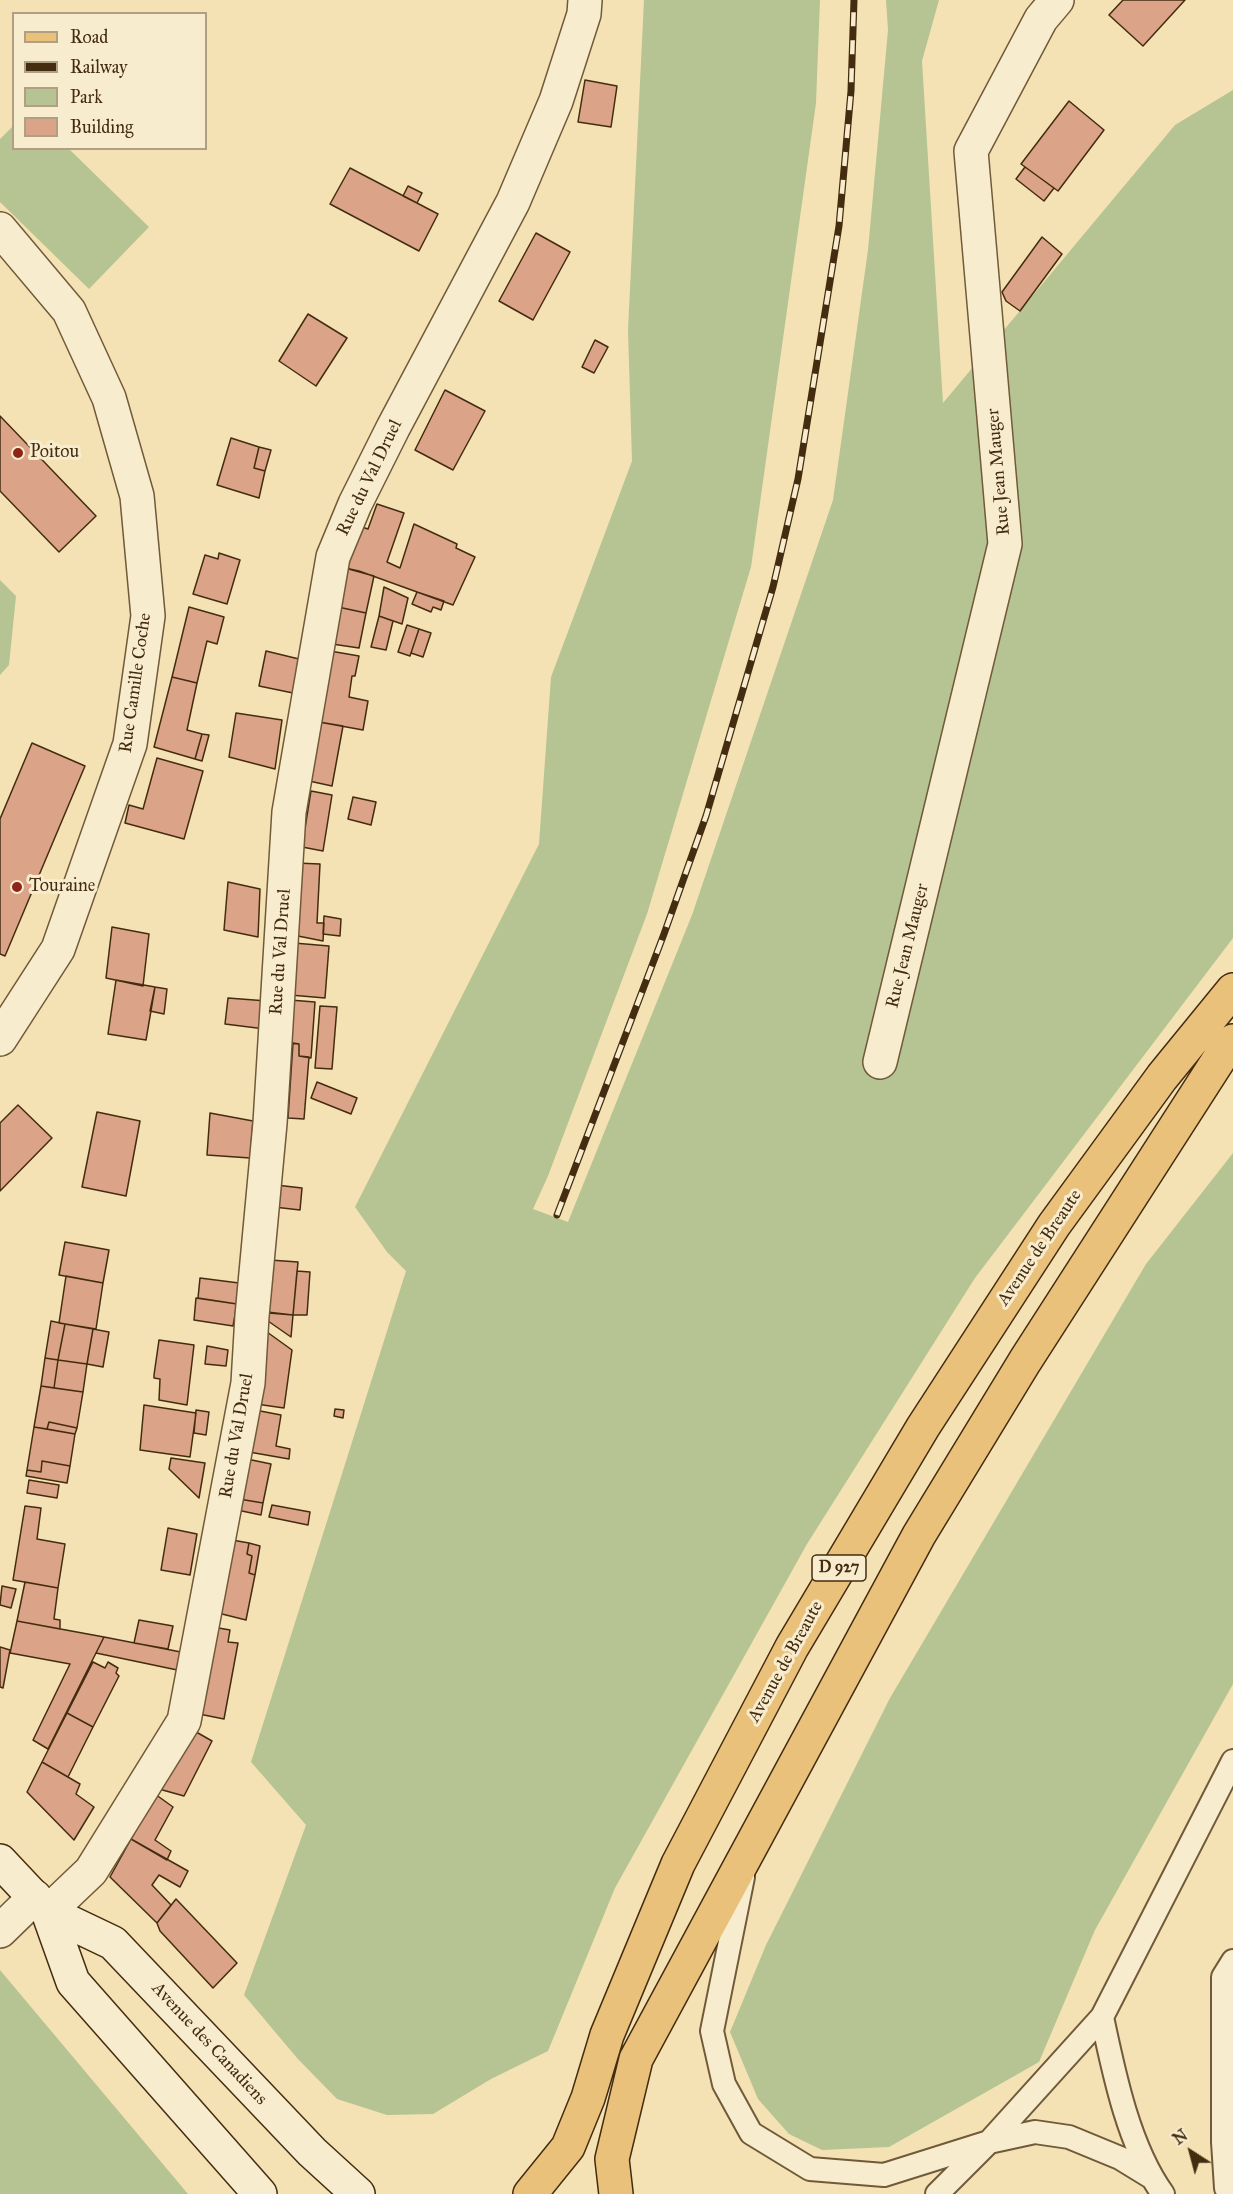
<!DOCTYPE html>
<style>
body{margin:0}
#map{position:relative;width:1233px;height:2194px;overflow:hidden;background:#f4e2b4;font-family:"IM FELL Great Primer",serif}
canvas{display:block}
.legend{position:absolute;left:12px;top:12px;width:195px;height:138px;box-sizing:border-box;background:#f8ecce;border:2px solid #b09f82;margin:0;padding:8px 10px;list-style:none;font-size:18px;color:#442c10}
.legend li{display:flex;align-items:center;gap:12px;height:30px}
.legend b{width:30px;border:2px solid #b09f82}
.north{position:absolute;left:1161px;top:2122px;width:60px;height:60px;-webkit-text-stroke:4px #f8ecce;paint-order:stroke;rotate:324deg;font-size:16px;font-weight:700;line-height:24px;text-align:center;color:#442c10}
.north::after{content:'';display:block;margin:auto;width:21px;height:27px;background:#442c10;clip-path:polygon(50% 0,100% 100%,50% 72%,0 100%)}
</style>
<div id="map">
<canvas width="1233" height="2194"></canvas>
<ul class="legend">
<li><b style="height:8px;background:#eac17a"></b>Road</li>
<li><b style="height:8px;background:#442c10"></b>Railway</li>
<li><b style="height:16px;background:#b5c492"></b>Park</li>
<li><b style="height:16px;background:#dba387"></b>Building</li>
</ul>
<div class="north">N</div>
</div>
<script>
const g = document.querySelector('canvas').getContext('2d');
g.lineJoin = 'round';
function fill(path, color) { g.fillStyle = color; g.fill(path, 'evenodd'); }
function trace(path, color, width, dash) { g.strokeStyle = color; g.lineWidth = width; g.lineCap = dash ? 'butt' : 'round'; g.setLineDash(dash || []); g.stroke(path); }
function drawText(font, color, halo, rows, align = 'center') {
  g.font = font + ' "IM FELL Great Primer",serif'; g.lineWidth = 6; g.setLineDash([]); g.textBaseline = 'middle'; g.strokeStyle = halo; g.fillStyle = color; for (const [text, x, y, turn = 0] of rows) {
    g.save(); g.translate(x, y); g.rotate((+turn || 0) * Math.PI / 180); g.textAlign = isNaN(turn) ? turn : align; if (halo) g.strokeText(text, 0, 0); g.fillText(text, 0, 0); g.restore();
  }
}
fill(new Path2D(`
 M 644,0 L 820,0 L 816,103 L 751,567 L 647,914 L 548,1176 L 533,1209 L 568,1222 L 692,915 L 833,500 L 868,250 L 888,30 L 886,0 L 939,0 L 922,61 L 943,403 L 1175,125 L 1233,90 L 1233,938 L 975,1278 L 807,1544 L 615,1888 L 548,2051 L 491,2079 L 433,2114 L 387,2115 L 337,2099 L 297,2058 L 244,1995 L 306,1825 L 251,1762 L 406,1271 L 387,1252 L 355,1207 L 539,844 L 551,677 L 632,461 L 628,330 Z
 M 13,126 L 14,148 L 69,149 L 149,227 L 89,289 L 0,202 L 0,139 Z
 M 0,580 L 16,596 L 9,665 L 0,675 Z
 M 1233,1153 L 1233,1684 L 1095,1930 L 1039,2062 L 889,2147 L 822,2150 L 789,2134 L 758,2099 L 730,2032 L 766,1945 L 890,1698 L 1146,1264 Z
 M 0,1970 L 188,2194 L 0,2194 Z`), '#b5c492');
const building = new Path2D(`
 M 1123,0 L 1185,0 L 1143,46 L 1109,15 Z
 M 585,80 L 617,86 L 611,127 L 578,122 Z
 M 1069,101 L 1104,130 L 1058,191 L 1021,164 Z
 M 1025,167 L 1054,188 L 1044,201 L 1016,179 Z
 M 350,168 L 438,214 L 419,251 L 330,204 Z
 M 408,186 L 422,193 L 417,203 L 403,196 Z
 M 536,233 L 570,252 L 533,320 L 499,301 Z
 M 1042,237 L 1062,254 L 1020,311 L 1006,301 L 1002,292 Z
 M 308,314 L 347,338 L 316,386 L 279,361 Z
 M 595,340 L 608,347 L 594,373 L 582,367 Z
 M 445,390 L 485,411 L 453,470 L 415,450 Z
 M 0,416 L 96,516 L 59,552 L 0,491 Z
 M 231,438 L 259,447 L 254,468 L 265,471 L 259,498 L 217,485 Z
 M 259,447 L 271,450 L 265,471 L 254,468 Z
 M 377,504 L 404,513 L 387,562 L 400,568 L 414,524 L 457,544 L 456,548 L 475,557 L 453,605 L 359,571 L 345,568 L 359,526 L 368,529 Z
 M 219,553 L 240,560 L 227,604 L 193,594 L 205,555 L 218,559 Z
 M 345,568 L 374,576 L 366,613 L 338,607 Z
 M 384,587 L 408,598 L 402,624 L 379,616 Z
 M 417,592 L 444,601 L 441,610 L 433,607 L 431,612 L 412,604 Z
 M 189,607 L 224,617 L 217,644 L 207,641 L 197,683 L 172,677 Z
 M 338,607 L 366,613 L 359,648 L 332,644 Z
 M 379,616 L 393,621 L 386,650 L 371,647 Z
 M 407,625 L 419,629 L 410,656 L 398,652 Z
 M 419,629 L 431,633 L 423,657 L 411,653 Z
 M 266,651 L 299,659 L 293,693 L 259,686 Z
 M 330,651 L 359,656 L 355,676 L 352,676 L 349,697 L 368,701 L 363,730 L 319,722 Z
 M 172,677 L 197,683 L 187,730 L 202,734 L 195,759 L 154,747 Z
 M 236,713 L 282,720 L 275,769 L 229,757 Z
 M 319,722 L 343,726 L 332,786 L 309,781 Z
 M 202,734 L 209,735 L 202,761 L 195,759 Z
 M 32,743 L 85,766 L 5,956 L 0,954 L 0,819 Z
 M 157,758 L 203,771 L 184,839 L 125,823 L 129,805 L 143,809 Z
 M 311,791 L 332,795 L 323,851 L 302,847 Z
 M 353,797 L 376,802 L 371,825 L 348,819 Z
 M 296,863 L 320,864 L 317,923 L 324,923 L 323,941 L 293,935 Z
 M 228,882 L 260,889 L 258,937 L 224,930 Z
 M 324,916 L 341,919 L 340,936 L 323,934 Z
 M 112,927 L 149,934 L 143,986 L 106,978 Z
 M 294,943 L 329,946 L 325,998 L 290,995 Z
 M 116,980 L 155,987 L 146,1040 L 108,1034 Z
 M 155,987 L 167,989 L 164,1014 L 150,1011 Z
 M 228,998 L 267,1001 L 265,1029 L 225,1024 Z
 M 290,1000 L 315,1002 L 311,1058 L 299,1056 L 299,1044 L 287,1043 Z
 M 320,1006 L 337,1007 L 332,1069 L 315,1068 Z
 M 293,1043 L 299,1044 L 299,1056 L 309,1057 L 304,1119 L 288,1118 Z
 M 317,1082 L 357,1098 L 351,1114 L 311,1098 Z
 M 18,1105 L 52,1138 L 0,1191 L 0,1123 Z
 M 97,1112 L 140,1121 L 126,1196 L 82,1187 Z
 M 210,1113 L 253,1121 L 250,1158 L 207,1155 Z
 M 276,1185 L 302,1188 L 300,1210 L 274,1207 Z
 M 65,1242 L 109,1250 L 103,1283 L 59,1275 Z
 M 270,1260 L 298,1262 L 293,1315 L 267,1312 Z
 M 297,1271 L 310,1272 L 307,1315 L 293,1315 Z
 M 66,1276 L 103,1283 L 96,1329 L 59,1323 Z
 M 200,1278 L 239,1283 L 237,1304 L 198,1298 Z
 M 196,1298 L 237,1304 L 233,1326 L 194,1320 Z
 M 269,1313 L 293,1315 L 291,1337 L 268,1321 Z
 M 51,1321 L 65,1324 L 58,1360 L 45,1358 Z
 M 65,1324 L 93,1329 L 87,1364 L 58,1360 Z
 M 93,1329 L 109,1332 L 103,1367 L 87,1364 Z
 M 267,1332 L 292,1350 L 284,1408 L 256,1404 Z
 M 159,1340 L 194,1345 L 187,1405 L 159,1400 L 160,1379 L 154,1378 L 154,1375 Z
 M 207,1346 L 228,1350 L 226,1366 L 205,1364 Z
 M 45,1358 L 58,1360 L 54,1388 L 41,1386 Z
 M 58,1360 L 87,1364 L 83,1392 L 54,1388 Z
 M 41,1386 L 83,1392 L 77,1428 L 49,1422 L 47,1429 L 34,1427 Z
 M 144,1405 L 196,1413 L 190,1457 L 140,1450 Z
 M 335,1409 L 344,1410 L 343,1418 L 334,1416 Z
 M 196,1410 L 209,1412 L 206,1435 L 194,1433 Z
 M 255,1410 L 281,1415 L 276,1446 L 290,1449 L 289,1459 L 249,1452 Z
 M 49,1422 L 77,1428 L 75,1434 L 47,1429 Z
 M 34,1427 L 75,1434 L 70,1466 L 42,1461 L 41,1472 L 27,1470 Z
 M 171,1458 L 205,1463 L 199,1498 L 169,1469 Z
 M 247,1459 L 271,1464 L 263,1503 L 239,1499 Z
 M 42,1461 L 70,1466 L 67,1483 L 26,1476 L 27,1470 L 41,1472 Z
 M 29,1480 L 59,1485 L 57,1498 L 27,1493 Z
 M 239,1499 L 263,1503 L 261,1515 L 237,1510 Z
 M 272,1505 L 310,1512 L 308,1525 L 269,1517 Z
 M 25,1506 L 41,1508 L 37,1539 L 65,1544 L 58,1588 L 13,1580 Z
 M 168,1528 L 197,1534 L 190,1575 L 161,1570 Z
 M 232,1540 L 249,1543 L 247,1554 L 252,1556 L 249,1573 L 255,1575 L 246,1620 L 218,1613 Z
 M 249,1543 L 260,1546 L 255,1575 L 249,1573 L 252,1556 L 247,1554 Z
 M 25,1582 L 58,1588 L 54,1619 L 60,1620 L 60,1629 L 17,1621 Z
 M 2,1586 L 16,1589 L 11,1608 L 0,1605 Z
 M 139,1620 L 173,1626 L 168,1649 L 134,1643 Z
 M 17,1621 L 104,1637 L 48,1749 L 33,1740 L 70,1664 L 10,1653 Z
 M 213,1627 L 230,1630 L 228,1642 L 238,1643 L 224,1719 L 199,1714 Z
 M 104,1637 L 186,1653 L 182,1671 L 96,1653 Z
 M 0,1647 L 10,1650 L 3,1688 L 0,1687 Z
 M 93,1662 L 105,1668 L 108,1662 L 118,1668 L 116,1673 L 119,1676 L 93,1727 L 67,1713 Z
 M 67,1713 L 93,1727 L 68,1777 L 42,1762 Z
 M 191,1729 L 212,1741 L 184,1796 L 159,1789 Z
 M 42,1762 L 80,1784 L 76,1794 L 94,1807 L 74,1840 L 27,1792 Z
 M 155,1794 L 173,1807 L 155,1840 L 171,1851 L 167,1860 L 131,1839 Z
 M 131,1839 L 188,1871 L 180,1887 L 159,1875 L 152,1885 L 171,1905 L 157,1923 L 110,1877 Z
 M 176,1899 L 237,1963 L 213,1988 L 160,1931 L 157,1923 Z`);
fill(building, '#dba387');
trace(building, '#442c10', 1.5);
const lane = new Path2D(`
 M 743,1877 L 712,2031 L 724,2084 L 751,2133 L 810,2169 L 884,2175 L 989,2142 L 1035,2132 L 1069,2137 L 1120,2158 L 1151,2177
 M 1102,2017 C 1114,2074 1129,2147 1163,2194
 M 1226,2188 L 1223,2142 L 1223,1977 L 1233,1961
 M 937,2194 L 989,2142 L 1102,2017 L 1233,1761`);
const street = new Path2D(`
 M 0,229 L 69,311 L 109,398 L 137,496 L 148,616 L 130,744 L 58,949 L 0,1039
 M 880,1062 L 1005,544 L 971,151 L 1041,19 L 1057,0
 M 48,1912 L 91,1871 L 184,1721 L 248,1383 L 252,1316 L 270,1123 L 289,812 L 333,557 L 355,504 L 393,428 L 513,202 L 556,101 L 584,14 L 585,0
 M 0,1931 L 35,1897`);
const secondary = new Path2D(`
 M 0,1861 L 48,1912 L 73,1982 L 260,2194
 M 48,1912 L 113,1943 L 312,2152 L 358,2194`);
const primary = new Path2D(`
 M 530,2194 L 568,2147 L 588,2098 L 607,2035 L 678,1864 L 792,1647 L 923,1427 L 1054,1225 L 1162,1077 L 1233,990
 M 616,2194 L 612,2159 L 636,2059 L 919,1535 L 1025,1361 L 1225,1050 L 1233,1041`);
trace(lane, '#705a39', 26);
trace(street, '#705a39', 36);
trace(secondary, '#442c10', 36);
trace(primary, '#442c10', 36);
trace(lane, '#f8ecce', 22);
trace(street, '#f8ecce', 33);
trace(secondary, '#f8ecce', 33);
trace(primary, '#eac17a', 33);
const rail = new Path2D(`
 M 557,1215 L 664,934 L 706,816 L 773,587 L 798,479 L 839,226 L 851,91 L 854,0`);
trace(rail, '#442c10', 7);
trace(rail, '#f8ecce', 4.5, [14]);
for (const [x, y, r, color] of [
 [18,453,6,"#8f2418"],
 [17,887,6,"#8f2418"]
]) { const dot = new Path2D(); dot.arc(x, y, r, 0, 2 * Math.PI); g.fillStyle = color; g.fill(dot); trace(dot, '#f8ecce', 2); }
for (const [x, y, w] of [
 [839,1568,54]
]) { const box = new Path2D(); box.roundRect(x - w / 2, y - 13, w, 26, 4.5); g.fillStyle = '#f8ecce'; g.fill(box); trace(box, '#442c10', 1.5); }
drawText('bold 16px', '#442c10', null, [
 ["D 927",839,1568]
]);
drawText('18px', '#442c10', '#f8ecce', [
 ["Poitou",30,453],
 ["Touraine",29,887]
], 'left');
drawText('18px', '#442c10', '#f8ecce', [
 ["Rue Jean Mauger",999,472,-95],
 ["Rue du Val Druel",370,478,-64],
 ["Rue Camille Coche",136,683,-82],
 ["Rue Jean Mauger",908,946,-76],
 ["Rue du Val Druel",281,952,-86],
 ["Avenue de Breaute",1040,1248,-56],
 ["Rue du Val Druel",237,1436,-80],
 ["Avenue de Breaute",786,1662,-61],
 ["Avenue des Canadiens",209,2044,47]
]);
</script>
